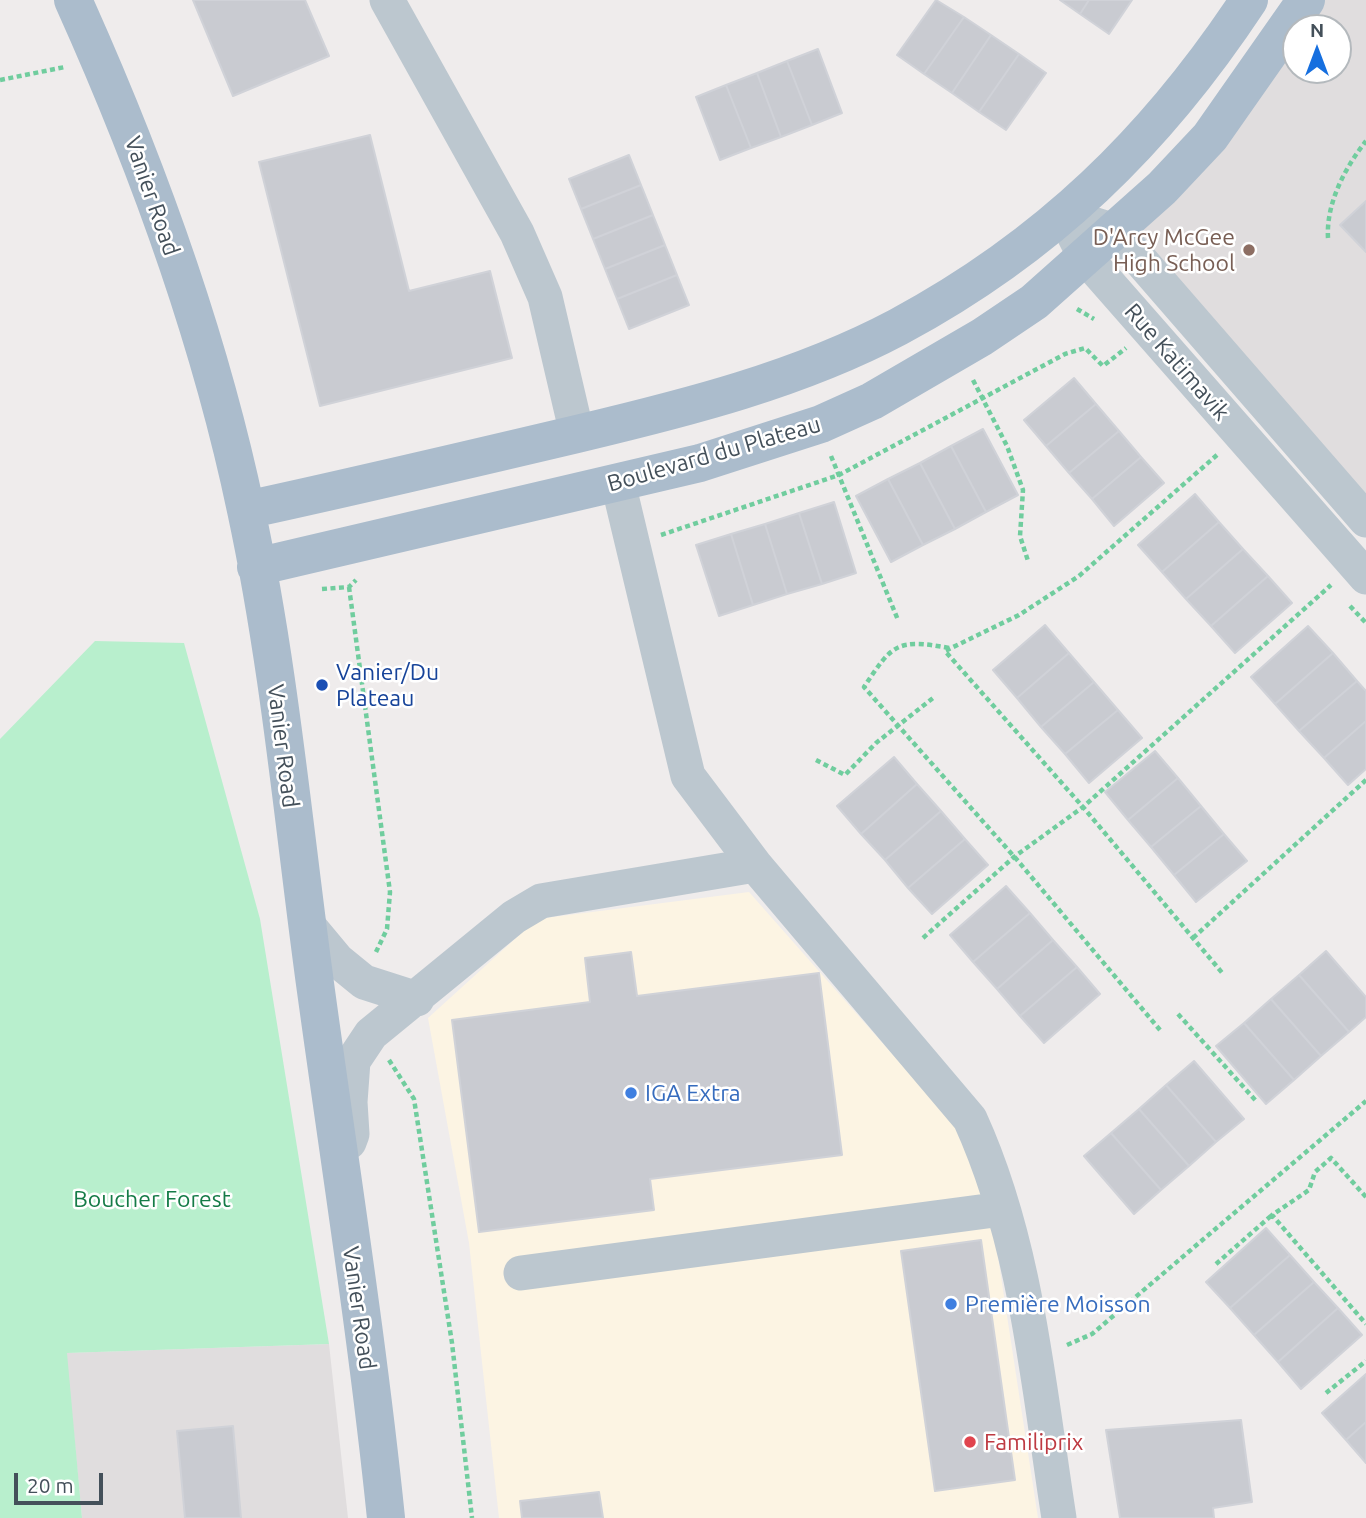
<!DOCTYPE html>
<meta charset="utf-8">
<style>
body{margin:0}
#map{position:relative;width:1366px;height:1518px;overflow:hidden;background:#efecec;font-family:Ubuntu,sans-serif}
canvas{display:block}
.north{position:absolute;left:1282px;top:14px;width:70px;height:70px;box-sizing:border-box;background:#fff;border:2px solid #b4b9bd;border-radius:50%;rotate:0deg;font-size:19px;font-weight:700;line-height:28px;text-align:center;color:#44505a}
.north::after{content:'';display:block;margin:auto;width:24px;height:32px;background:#166fdf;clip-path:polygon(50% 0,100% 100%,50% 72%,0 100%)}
.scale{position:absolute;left:14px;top:1473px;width:89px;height:32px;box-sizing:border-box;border:4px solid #44505a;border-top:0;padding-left:9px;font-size:21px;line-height:24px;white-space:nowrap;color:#44505a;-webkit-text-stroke:5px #fff;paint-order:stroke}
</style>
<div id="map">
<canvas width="1366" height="1518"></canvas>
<div class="north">N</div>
<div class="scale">20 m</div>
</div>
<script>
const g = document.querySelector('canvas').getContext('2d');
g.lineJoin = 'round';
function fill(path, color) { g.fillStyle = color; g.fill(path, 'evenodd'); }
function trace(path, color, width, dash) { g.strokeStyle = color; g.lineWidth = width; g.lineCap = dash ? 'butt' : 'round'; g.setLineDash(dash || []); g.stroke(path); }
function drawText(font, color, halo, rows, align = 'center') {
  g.font = font + ' Ubuntu,sans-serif'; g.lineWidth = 5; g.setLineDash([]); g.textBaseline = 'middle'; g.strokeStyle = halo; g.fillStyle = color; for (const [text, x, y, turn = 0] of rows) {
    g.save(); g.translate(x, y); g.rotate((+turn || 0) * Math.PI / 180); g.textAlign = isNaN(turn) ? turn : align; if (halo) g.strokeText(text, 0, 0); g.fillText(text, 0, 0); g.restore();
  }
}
fill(new Path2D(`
 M 749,892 L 969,1141 L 996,1244 L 1038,1518 L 499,1518 L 469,1243 L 428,1018 L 537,919 Z`), '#fcf4e3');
fill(new Path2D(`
 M 1306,0 L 1366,0 L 1366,520 L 1115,231 ZM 1296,28 L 1338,28 L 1338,70 L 1296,70 Z
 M 329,1344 L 348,1518 L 82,1518 L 66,1353 Z`), '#e0ddde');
fill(new Path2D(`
 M 95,641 L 184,643 L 260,919 L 329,1344 L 67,1353 L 82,1518 L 0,1518 L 0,739 Z`), '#b8efcd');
const building = new Path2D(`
 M 193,0 L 305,0 L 329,56 L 233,96 Z
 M 936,0 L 964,17 L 924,74 L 897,55 Z
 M 1060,0 L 1089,0 L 1080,14 Z
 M 1089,0 L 1132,0 L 1109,34 L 1080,14 Z
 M 964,17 L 991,35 L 952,93 L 924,74 Z
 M 991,35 L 1019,54 L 979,112 L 952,93 Z
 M 818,49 L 842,113 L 812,125 L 787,61 Z
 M 1019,54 L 1046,73 L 1006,130 L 979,112 Z
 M 787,61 L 812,125 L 781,137 L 757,73 Z
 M 757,73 L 781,137 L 751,148 L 726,85 Z
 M 726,85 L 751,148 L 720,160 L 696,97 Z
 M 370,135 L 409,291 L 490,271 L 512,358 L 320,406 L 259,162 Z
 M 629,155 L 641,185 L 581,209 L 569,179 Z
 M 641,185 L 653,215 L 593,239 L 581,209 Z
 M 1366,201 L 1366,252 L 1340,225 Z
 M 653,215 L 665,245 L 605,269 L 593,239 Z
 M 665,245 L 677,275 L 617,299 L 605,269 Z
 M 677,275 L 689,305 L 629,329 L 617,299 Z
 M 1074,378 L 1096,404 L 1046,446 L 1024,420 Z
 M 1096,404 L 1119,431 L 1069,473 L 1046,446 Z
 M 983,429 L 1018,495 L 986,512 L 951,446 Z
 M 1119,431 L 1141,457 L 1092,499 L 1069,473 Z
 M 951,446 L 986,512 L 955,529 L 920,463 Z
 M 1141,457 L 1164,483 L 1114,526 L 1092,499 Z
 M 920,463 L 955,529 L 923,545 L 888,479 Z
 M 888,479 L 923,545 L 891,562 L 856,496 Z
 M 1195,494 L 1219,522 L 1162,572 L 1138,545 Z
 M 834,502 L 856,573 L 822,584 L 799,513 Z
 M 799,513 L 822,584 L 787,594 L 765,524 Z
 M 1219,522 L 1243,549 L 1186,599 L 1162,572 Z
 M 765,524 L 787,594 L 753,605 L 731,534 Z
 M 731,534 L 753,605 L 719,616 L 696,545 Z
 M 1243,549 L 1268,576 L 1211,626 L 1186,599 Z
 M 1268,576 L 1292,603 L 1235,653 L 1211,626 Z
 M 1045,625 L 1069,653 L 1017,698 L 993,670 Z
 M 1308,626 L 1333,653 L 1275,704 L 1251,677 Z
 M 1069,653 L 1094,682 L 1041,727 L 1017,698 Z
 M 1333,653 L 1357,681 L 1299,731 L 1275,704 Z
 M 1357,681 L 1366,691 L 1366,721 L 1324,758 L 1299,731 Z
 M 1094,682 L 1118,710 L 1065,754 L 1041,727 Z
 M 1118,710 L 1142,738 L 1089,783 L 1065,754 Z
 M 1366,721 L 1366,769 L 1348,785 L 1324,758 Z
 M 1155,751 L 1178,778 L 1128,820 L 1105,792 Z
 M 894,757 L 917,784 L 861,834 L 837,806 Z
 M 1178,778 L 1201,806 L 1151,847 L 1128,820 Z
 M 917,784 L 941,811 L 885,860 L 861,834 Z
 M 1201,806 L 1224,834 L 1174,875 L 1151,847 Z
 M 941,811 L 965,839 L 908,888 L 885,860 Z
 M 1224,834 L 1247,861 L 1196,902 L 1174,875 Z
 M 965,839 L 988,865 L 932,914 L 908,888 Z
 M 1006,886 L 1030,913 L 973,962 L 950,935 Z
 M 1030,913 L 1053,940 L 997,989 L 973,962 Z
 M 1053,940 L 1077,967 L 1020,1016 L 997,989 Z
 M 1326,951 L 1366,997 L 1366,1017 L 1349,1032 L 1299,975 Z
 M 631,952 L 637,996 L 819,973 L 842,1155 L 650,1179 L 654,1210 L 479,1232 L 452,1020 L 590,1002 L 585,958 Z
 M 1077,967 L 1100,994 L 1044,1043 L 1020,1016 Z
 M 1299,975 L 1349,1032 L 1321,1056 L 1271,999 Z
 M 1271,999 L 1321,1056 L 1294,1080 L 1244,1023 Z
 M 1244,1023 L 1294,1080 L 1266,1104 L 1216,1046 Z
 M 1194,1061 L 1244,1119 L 1216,1142 L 1166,1085 Z
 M 1166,1085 L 1216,1142 L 1189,1166 L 1139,1109 Z
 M 1139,1109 L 1189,1166 L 1161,1190 L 1111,1133 Z
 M 1111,1133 L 1161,1190 L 1134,1214 L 1084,1156 Z
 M 1266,1228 L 1290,1255 L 1230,1308 L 1206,1282 Z
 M 981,1240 L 1015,1480 L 935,1491 L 901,1251 Z
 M 1290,1255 L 1314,1282 L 1254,1335 L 1230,1308 Z
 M 1314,1282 L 1338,1308 L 1278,1362 L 1254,1335 Z
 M 1338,1308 L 1362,1335 L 1301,1389 L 1278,1362 Z
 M 1366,1374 L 1366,1422 L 1346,1440 L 1322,1413 Z
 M 1241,1420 L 1252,1502 L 1213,1508 L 1214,1518 L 1120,1518 L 1106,1430 Z
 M 1366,1422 L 1366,1463 L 1346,1440 Z
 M 233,1426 L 241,1518 L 185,1518 L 177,1431 Z
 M 599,1492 L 603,1518 L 522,1518 L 520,1501 Z`);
fill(building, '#c9cbd1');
trace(building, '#d0d2d8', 2);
trace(new Path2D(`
 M 0,80 L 65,67
 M 1328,238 C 1326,203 1345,168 1366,141
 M 1077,309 L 1094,319
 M 973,380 L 1007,446 L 1023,490 L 1020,536 L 1028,561
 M 1217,455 L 1079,576 L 1019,615 L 945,651 L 1083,807 L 1224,975
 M 831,456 L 898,620
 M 661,535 L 839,475 L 1065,354 L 1085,348 L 1103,366 L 1126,348
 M 349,587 L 390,892 L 387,929 L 376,952
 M 322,589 L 349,587 L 356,580
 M 1350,606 L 1366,623
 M 949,648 C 896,638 892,645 864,687 L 1018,861 L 1160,1030
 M 816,760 L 845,775 L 876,743 L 933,698
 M 923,938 L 1014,857 L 1083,807 L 1331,585
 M 1193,938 L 1366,780
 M 1178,1014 L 1257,1102
 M 389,1060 L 414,1099 L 452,1343 L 472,1518
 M 1366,1197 L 1331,1158 L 1315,1172 L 1309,1190 L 1272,1215 L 1366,1324
 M 1216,1264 L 1272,1215
 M 1067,1345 L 1092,1334 L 1366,1101
 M 1326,1393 L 1366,1361`), '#70cd9e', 4.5, [5, 3.5]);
trace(new Path2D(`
 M 387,0 L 517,233 L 545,297 L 577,434
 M 1064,215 L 1085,257 L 1366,577
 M 1086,222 L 1115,231 L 1366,520
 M 618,483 L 688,776 L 755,865 L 970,1119 C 1027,1244 1038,1384 1059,1518
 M 307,924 L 337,960 L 364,982 L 417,999
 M 349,1142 L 352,1134 L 350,1102 L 353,1061 L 371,1034 L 514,917 L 541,901 L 755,865
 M 521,1273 L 1002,1209`), '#bcc7cf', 35);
trace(new Path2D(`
 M 73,0 C 145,160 210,339 246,510 C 280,668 294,831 316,991 C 340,1166 368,1342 386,1518
 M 246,510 C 357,486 467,460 577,434 C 686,408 798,380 898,327 C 1047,247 1156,141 1249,0
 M 256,567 L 700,463 L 821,424 L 872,401 L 982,337 L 1034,302 L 1162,188 L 1210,137 L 1306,0`), '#abbccc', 38);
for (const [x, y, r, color] of [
 [1249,250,7,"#8d6e63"],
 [322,685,7,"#1a4fb4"],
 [631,1093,7,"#3f7fe0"],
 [951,1304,7,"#3f7fe0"],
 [970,1442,7,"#e0444e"]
]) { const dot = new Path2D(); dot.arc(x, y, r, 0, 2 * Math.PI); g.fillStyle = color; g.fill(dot); trace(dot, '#fff', 2.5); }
drawText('23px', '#44505a', '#fff', [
 ["Vanier Road",152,196,71],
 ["Rue Katimavik",1177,362,49],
 ["Boulevard du Plateau",714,454,-16],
 ["Vanier Road",283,746,83],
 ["Vanier Road",359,1308,82]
]);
drawText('23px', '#785e54', '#fff', [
 ["D'Arcy McGee",1235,237],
 ["High School",1235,263]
], 'right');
drawText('23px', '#164399', '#fff', [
 ["Vanier/Du",336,672],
 ["Plateau",336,698]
], 'left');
drawText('23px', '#366cbe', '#fff', [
 ["IGA Extra",645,1093],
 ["Première Moisson",965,1304]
], 'left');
drawText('23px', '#157b47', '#fff', [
 ["Boucher Forest",152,1199]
]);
drawText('23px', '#be3a42', '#fff', [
 ["Familiprix",984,1442]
], 'left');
</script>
